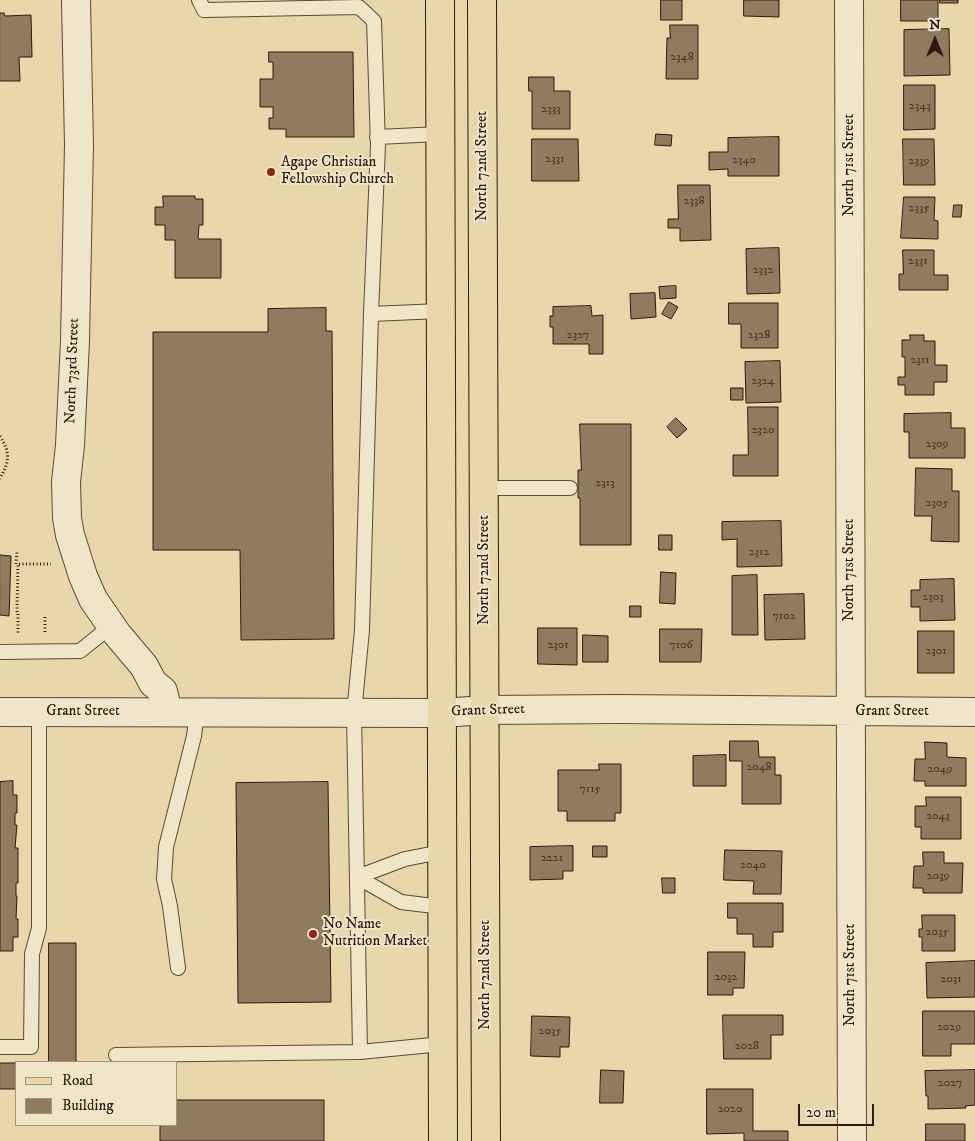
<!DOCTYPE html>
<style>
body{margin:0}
#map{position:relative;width:975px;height:1141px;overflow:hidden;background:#e7d7aa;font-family:"IM FELL DW Pica",serif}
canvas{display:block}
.legend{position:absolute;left:15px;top:1061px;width:162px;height:65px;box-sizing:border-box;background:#efe5c8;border:1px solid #a3937e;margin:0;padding:6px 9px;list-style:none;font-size:15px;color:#30180f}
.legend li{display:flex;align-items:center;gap:10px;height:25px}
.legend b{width:25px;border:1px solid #a3937e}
.north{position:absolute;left:910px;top:15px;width:50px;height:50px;-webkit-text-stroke:4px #efe5c8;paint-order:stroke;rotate:0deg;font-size:14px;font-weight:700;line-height:20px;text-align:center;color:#30180f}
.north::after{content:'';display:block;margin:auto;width:18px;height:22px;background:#30180f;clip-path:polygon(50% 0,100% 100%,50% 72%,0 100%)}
.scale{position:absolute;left:798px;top:1104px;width:76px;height:22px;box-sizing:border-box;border:2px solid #30180f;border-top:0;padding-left:6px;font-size:15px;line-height:18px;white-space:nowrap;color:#30180f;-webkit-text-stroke:4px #efe5c8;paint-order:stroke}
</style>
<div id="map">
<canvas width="975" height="1141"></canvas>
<ul class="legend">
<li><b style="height:6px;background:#e7d7aa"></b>Road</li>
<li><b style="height:14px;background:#8f7b60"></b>Building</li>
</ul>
<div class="north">N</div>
<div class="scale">20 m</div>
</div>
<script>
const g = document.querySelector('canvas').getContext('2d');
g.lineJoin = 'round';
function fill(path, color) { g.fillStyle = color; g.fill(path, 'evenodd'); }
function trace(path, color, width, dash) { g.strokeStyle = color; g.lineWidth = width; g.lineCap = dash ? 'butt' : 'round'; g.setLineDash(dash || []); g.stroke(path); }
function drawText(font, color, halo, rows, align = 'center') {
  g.font = font + ' "IM FELL DW Pica",serif'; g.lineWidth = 4; g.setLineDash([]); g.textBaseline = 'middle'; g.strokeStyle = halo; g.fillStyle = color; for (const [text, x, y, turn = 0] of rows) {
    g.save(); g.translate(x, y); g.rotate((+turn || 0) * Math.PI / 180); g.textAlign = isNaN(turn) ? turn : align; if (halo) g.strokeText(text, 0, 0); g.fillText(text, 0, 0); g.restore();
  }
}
const building = new Path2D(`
 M 661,0 L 682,0 L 682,20 L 661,20 Z
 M 744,0 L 779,0 L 779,17 L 744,16 Z
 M 901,0 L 938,0 L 938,21 L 901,21 Z
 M 940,0 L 958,0 L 958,3 L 940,3 Z
 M 0,13 L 4,13 L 5,16 L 31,15 L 32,57 L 19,57 L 20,81 L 0,81 Z
 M 670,25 L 698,25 L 698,79 L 666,79 L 667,38 L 670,38 Z
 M 949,29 L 950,75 L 904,76 L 904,30 Z
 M 269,52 L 353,52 L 354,137 L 286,137 L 286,129 L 269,129 L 269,118 L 273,118 L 273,107 L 260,107 L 260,79 L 273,79 L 273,62 L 269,62 Z
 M 529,77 L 554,77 L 554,91 L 570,91 L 570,129 L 532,129 L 532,91 L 529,91 Z
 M 904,85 L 935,85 L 935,129 L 904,130 Z
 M 656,134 L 672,135 L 671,146 L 655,145 Z
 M 779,137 L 779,176 L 728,176 L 728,169 L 709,170 L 709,152 L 728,152 L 728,138 Z
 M 532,139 L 578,139 L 579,181 L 532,181 Z
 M 903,139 L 934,139 L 935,185 L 904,185 Z
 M 678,185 L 710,185 L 711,240 L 680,241 L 680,228 L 668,228 L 668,219 L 678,219 Z
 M 163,196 L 195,196 L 195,199 L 203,199 L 203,225 L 199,225 L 198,239 L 221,239 L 221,278 L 175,278 L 175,240 L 165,240 L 165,225 L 155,225 L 155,207 L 163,207 Z
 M 904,197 L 935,197 L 934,220 L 938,221 L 938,239 L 901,238 Z
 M 954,205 L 962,205 L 961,217 L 953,217 Z
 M 779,248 L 780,293 L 747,294 L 746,249 Z
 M 903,250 L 934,250 L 934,275 L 948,275 L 948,290 L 899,290 L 899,274 L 903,274 Z
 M 676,286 L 676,298 L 660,299 L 659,287 Z
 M 655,293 L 656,317 L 631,319 L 630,294 Z
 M 669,302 L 678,307 L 671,319 L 662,314 Z
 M 729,303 L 778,303 L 778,348 L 741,348 L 741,324 L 729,324 Z
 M 591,306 L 592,316 L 603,315 L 603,354 L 589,354 L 589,344 L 553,344 L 553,327 L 550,327 L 550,316 L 553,316 L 553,307 Z
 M 326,308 L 326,331 L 332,331 L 334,639 L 241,640 L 240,550 L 153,550 L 153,332 L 268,332 L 268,309 Z
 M 910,335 L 924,335 L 924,341 L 935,341 L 935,365 L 947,365 L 947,382 L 934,382 L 934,395 L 905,395 L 905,385 L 898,385 L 898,377 L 905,377 L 905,357 L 902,357 L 902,340 L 910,340 Z
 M 780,361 L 781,402 L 746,403 L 745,362 Z
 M 731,388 L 743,388 L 743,400 L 731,400 Z
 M 748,407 L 778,407 L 778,476 L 733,476 L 733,455 L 748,455 Z
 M 951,413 L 951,428 L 965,428 L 965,458 L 909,458 L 909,432 L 904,432 L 904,414 Z
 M 676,418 L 687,429 L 677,438 L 667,427 Z
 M 580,424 L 631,424 L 631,545 L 580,545 L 580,498 L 578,498 L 578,470 L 581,470 Z
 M 916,468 L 952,469 L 952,491 L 959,491 L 959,542 L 931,541 L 932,516 L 915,516 Z
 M 781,521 L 782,566 L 737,567 L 737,539 L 722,540 L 722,522 Z
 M 659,535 L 672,535 L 672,550 L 659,550 Z
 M 0,555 L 11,556 L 9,616 L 0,615 Z
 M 661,572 L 676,573 L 675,604 L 660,603 Z
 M 757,575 L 758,635 L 732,635 L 732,576 Z
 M 954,579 L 955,620 L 920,621 L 920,607 L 911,607 L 911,590 L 920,590 L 920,580 Z
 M 804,594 L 805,639 L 765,640 L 764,595 Z
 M 630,606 L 641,606 L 641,617 L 630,617 Z
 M 538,628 L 577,628 L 577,665 L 538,664 Z
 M 660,629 L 702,629 L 701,662 L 660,662 Z
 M 918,631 L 954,631 L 954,673 L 918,673 Z
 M 583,635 L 608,636 L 608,662 L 583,662 Z
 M 730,741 L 758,741 L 759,757 L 775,757 L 775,775 L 781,775 L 781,804 L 742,804 L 742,761 L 730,761 Z
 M 925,742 L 947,743 L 947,757 L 966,758 L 966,786 L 925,786 L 925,781 L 914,781 L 915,759 L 925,759 Z
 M 726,755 L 726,786 L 693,786 L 693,756 Z
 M 599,764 L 621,764 L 621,813 L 615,813 L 615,821 L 567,821 L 567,811 L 558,811 L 558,770 L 599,770 Z
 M 13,781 L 13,795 L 17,795 L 17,813 L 15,813 L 15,825 L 17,825 L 15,848 L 18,848 L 18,883 L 16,883 L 16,896 L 17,896 L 16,919 L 18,919 L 18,937 L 13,937 L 13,951 L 0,951 L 0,782 Z
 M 328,782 L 331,1002 L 238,1003 L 236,783 Z
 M 926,797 L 961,797 L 961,839 L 921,839 L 921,827 L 915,827 L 915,806 L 926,806 Z
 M 573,846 L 573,871 L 563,871 L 563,879 L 530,880 L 530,847 Z
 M 593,846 L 607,846 L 607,857 L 593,857 Z
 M 725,850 L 782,851 L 781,894 L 753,894 L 754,881 L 724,880 Z
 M 923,852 L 944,852 L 944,863 L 963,863 L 962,893 L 923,893 L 923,888 L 913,888 L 914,866 L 923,866 Z
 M 662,878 L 675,878 L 675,893 L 663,893 Z
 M 728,903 L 783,903 L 783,932 L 773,932 L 773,947 L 753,947 L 753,934 L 737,934 L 737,918 L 728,918 Z
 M 922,915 L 955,915 L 955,951 L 922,951 L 922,937 L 919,937 L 919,929 L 922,929 Z
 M 49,943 L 76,943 L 76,1062 L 49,1062 Z
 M 708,952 L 745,952 L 744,988 L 733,988 L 733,995 L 708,995 Z
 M 975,961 L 975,997 L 927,998 L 926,963 Z
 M 923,1011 L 975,1011 L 975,1044 L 951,1044 L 951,1056 L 923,1056 Z
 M 723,1015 L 783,1015 L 783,1035 L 771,1035 L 771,1059 L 724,1059 Z
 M 532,1016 L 570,1017 L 569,1047 L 560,1047 L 560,1057 L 531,1056 Z
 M 0,1063 L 16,1063 L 16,1089 L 0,1089 Z
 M 601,1070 L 624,1071 L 623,1103 L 600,1103 Z
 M 975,1070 L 975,1105 L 965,1106 L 966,1108 L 928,1109 L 928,1096 L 926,1096 L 925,1071 Z
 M 707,1089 L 753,1089 L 753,1131 L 788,1131 L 788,1141 L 744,1141 L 744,1133 L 707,1134 Z
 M 176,1100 L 324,1100 L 324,1141 L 160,1141 L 160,1125 L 176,1125 Z
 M 926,1124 L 965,1124 L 965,1141 L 926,1141 Z`);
fill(building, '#8f7b60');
trace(building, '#30180f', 1);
const lane = new Path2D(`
 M 377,137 L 440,134
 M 371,314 L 440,311
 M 485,488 L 570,488
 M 0,652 L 80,651 L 111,626
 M 441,852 L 405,859 L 357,877 L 401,902 L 442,907
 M 178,968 L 170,906 L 164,879 L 166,847 L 194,736 L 197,712
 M 0,1047 L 31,1047 L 32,954 L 39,928 L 39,712
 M 360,1052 L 442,1044
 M 116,1055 L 360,1052 L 354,713 L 362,630 L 371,314 L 378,145 L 374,21 L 359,7 L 204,10 L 199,0`);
const street = new Path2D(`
 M 76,0 L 79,145 L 75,341 L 70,445 L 66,482 L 67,518 L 70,535 L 83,576 L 93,599 L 117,634 L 144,666 L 153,683 L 163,691 L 168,712
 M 849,0 L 852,1141
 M 0,712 L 441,713 L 486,710 L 617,709 L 975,712`);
const primary = new Path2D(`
 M 440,0 L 443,1141
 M 482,0 L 486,1141`);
trace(lane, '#5e4836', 16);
trace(street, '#5e4836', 30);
trace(primary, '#30180f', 30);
trace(new Path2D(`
 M 0,436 C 11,454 9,461 0,479
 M 16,564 L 17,552
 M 17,612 L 18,564 L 51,564
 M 18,614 L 18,634
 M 45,632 L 45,615`), '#30180f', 3, [1, 2.5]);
trace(lane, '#efe5c8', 14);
trace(street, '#efe5c8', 28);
trace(primary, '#e7d7aa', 28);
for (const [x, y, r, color] of [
 [271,172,5,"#8f2418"],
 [313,934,5,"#8f2418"]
]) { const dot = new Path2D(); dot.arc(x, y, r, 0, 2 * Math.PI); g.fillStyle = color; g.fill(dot); trace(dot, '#efe5c8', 2); }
drawText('12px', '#483123', null, [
 ["2348",682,58],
 ["2343",920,107],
 ["2333",551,110],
 ["2331",555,160],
 ["2340",744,161],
 ["2339",919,162],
 ["2338",694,202],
 ["2335",919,209],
 ["2331",918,262],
 ["2332",763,271],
 ["2327",578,336],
 ["2328",759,336],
 ["2311",920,361],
 ["2324",763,382],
 ["2320",763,431],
 ["2309",937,445],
 ["2313",605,484],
 ["2305",937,504],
 ["2312",759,553],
 ["2303",933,598],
 ["7102",784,617],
 ["2301",558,646],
 ["7106",681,646],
 ["2301",936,652],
 ["2048",759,768],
 ["2049",940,770],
 ["7115",590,790],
 ["2043",938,817],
 ["2221",552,859],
 ["2040",753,866],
 ["2039",938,877],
 ["2035",937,933],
 ["2032",726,978],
 ["2031",951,980],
 ["2029",949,1028],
 ["2035",550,1032],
 ["2028",747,1047],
 ["2027",950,1084],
 ["2020",730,1110]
]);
drawText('15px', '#30180f', '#efe5c8', [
 ["Agape Christian",281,163],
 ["Fellowship Church",281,180],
 ["No Name",323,925],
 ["Nutrition Market",323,942]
], 'left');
drawText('15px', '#30180f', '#efe5c8', [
 ["North 71st Street",850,165,-90],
 ["North 72nd Street",483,166,-90],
 ["North 73rd Street",73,371,-88],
 ["North 72nd Street",485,570,-90],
 ["North 71st Street",850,570,-90],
 ["Grant Street",488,711,-2],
 ["Grant Street",83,712],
 ["Grant Street",892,712],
 ["North 72nd Street",486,975,-90],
 ["North 71st Street",851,975,-90]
]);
</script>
